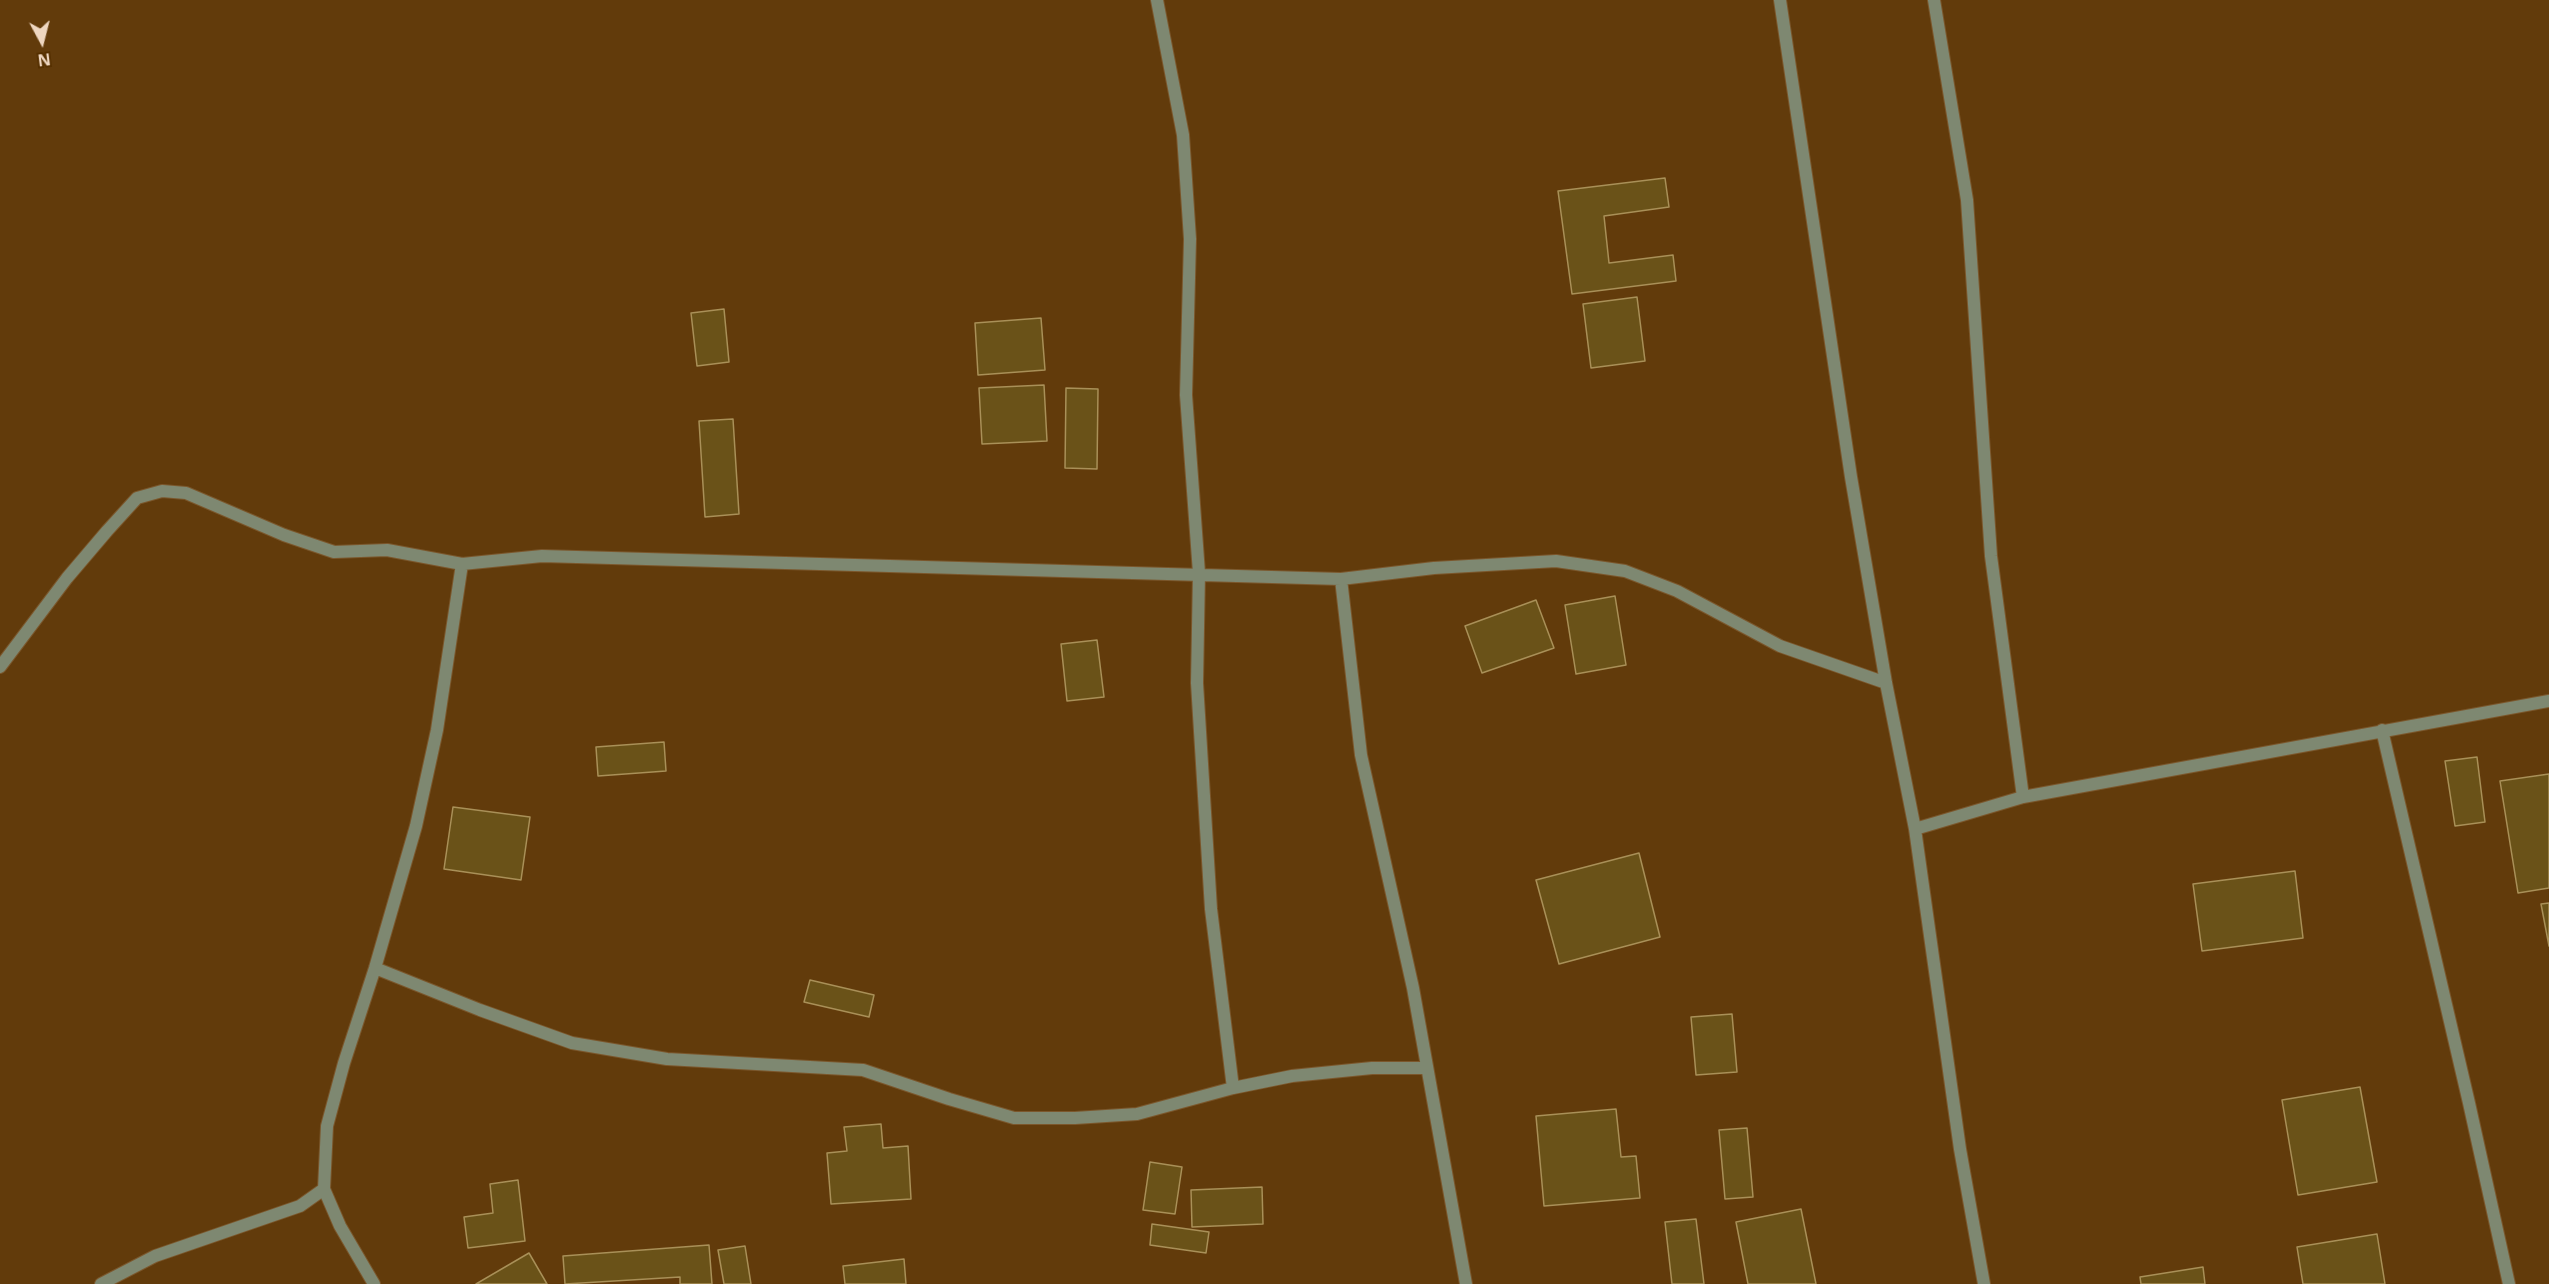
<!DOCTYPE html>
<style>
body{margin:0}
#map{position:relative;width:2549px;height:1284px;overflow:hidden;background:#623b0b;font-family:"Noto Sans",sans-serif}
canvas{display:block}
.north{position:absolute;left:12px;top:12px;width:60px;height:60px;-webkit-text-stroke:4px #563000;paint-order:stroke;rotate:173deg;font-size:16px;font-weight:700;line-height:24px;text-align:center;color:#eed6c0}
.north::after{content:'';display:block;margin:auto;width:21px;height:27px;background:#eed6c0;clip-path:polygon(50% 0,100% 100%,50% 72%,0 100%)}
</style>
<div id="map">
<canvas width="2549" height="1284"></canvas>
<div class="north">N</div>
</div>
<script>
const g = document.querySelector('canvas').getContext('2d');
g.lineJoin = 'round';
function fill(path, color) { g.fillStyle = color; g.fill(path, 'evenodd'); }
function trace(path, color, width, dash) { g.strokeStyle = color; g.lineWidth = width; g.lineCap = dash ? 'butt' : 'round'; g.setLineDash(dash || []); g.stroke(path); }
const building = new Path2D(`
 M 1665,178 L 1669,207 L 1604,216 L 1609,263 L 1673,255 L 1676,281 L 1572,294 L 1558,191 Z
 M 1637,297 L 1645,361 L 1591,368 L 1583,304 Z
 M 724,309 L 729,362 L 697,366 L 691,313 Z
 M 1041,318 L 1045,370 L 978,375 L 975,323 Z
 M 1044,385 L 1047,441 L 982,444 L 979,388 Z
 M 1066,388 L 1098,389 L 1097,469 L 1065,468 Z
 M 733,419 L 739,514 L 705,517 L 699,421 Z
 M 1615,596 L 1626,665 L 1576,674 L 1565,605 Z
 M 1536,600 L 1554,648 L 1482,673 L 1465,626 Z
 M 1097,640 L 1104,697 L 1067,701 L 1061,644 Z
 M 664,742 L 666,771 L 598,776 L 596,747 Z
 M 2477,757 L 2485,822 L 2455,826 L 2445,761 Z
 M 2549,774 L 2549,888 L 2518,893 L 2500,781 Z
 M 453,807 L 530,817 L 521,880 L 444,869 Z
 M 1639,853 L 1660,937 L 1559,964 L 1536,880 Z
 M 2295,871 L 2303,938 L 2202,951 L 2193,884 Z
 M 2549,903 L 2549,946 L 2541,904 Z
 M 810,980 L 874,995 L 869,1017 L 804,1002 Z
 M 1732,1014 L 1737,1072 L 1696,1075 L 1691,1017 Z
 M 2360,1087 L 2377,1182 L 2298,1195 L 2282,1100 Z
 M 1616,1109 L 1621,1157 L 1636,1156 L 1640,1198 L 1544,1206 L 1536,1116 Z
 M 881,1124 L 883,1148 L 908,1146 L 911,1199 L 831,1204 L 827,1153 L 847,1151 L 844,1127 Z
 M 1747,1128 L 1753,1197 L 1725,1199 L 1719,1130 Z
 M 1150,1162 L 1182,1167 L 1175,1214 L 1143,1210 Z
 M 518,1180 L 525,1241 L 468,1248 L 464,1217 L 493,1213 L 490,1184 Z
 M 1262,1187 L 1263,1224 L 1192,1227 L 1191,1190 Z
 M 1801,1209 L 1816,1284 L 1748,1284 L 1736,1222 Z
 M 1696,1219 L 1704,1284 L 1672,1284 L 1665,1222 Z
 M 1152,1224 L 1209,1232 L 1206,1253 L 1150,1245 Z
 M 2377,1234 L 2385,1284 L 2303,1284 L 2297,1247 Z
 M 709,1245 L 712,1284 L 680,1284 L 680,1277 L 565,1284 L 563,1256 Z
 M 745,1246 L 751,1284 L 724,1284 L 718,1250 Z
 M 529,1253 L 547,1284 L 476,1284 Z
 M 904,1259 L 906,1284 L 845,1284 L 843,1266 Z
 M 2203,1267 L 2205,1284 L 2141,1284 L 2140,1277 Z`);
fill(building, '#6a5218');
trace(building, '#a99058', 1.5);
const street = new Path2D(`
 M 1157,0 L 1183,135 L 1190,239 L 1186,395 L 1199,573 L 1197,683 L 1211,909 L 1233,1088
 M 1780,0 L 1851,477 L 1886,683 L 1915,829 L 1960,1149 L 1984,1284
 M 1934,0 L 1967,200 L 1991,556 L 2023,797
 M 1341,579 L 1361,755 L 1413,988 L 1466,1284
 M 0,667 L 67,578 L 107,531 L 137,498 L 162,491 L 186,493 L 284,535 L 334,552 L 387,550 L 462,564 L 542,556 L 1341,579 L 1434,568 L 1556,561 L 1625,571 L 1677,591 L 1780,646 L 1886,683
 M 2382,730 L 2469,1103 L 2509,1284
 M 1915,829 L 2023,797 L 2549,701
 M 375,968 L 480,1010 L 572,1043 L 667,1059 L 863,1070 L 949,1099 L 1014,1118 L 1075,1118 L 1137,1114 L 1233,1088 L 1292,1076 L 1372,1068 L 1426,1068
 M 101,1284 L 155,1256 L 300,1206 L 324,1189
 M 374,1284 L 340,1226 L 324,1189 L 327,1126 L 344,1063 L 375,968 L 416,826 L 437,730 L 462,564`);
trace(street, '#7b572c', 14);
trace(street, '#7e8871', 12);
</script>
